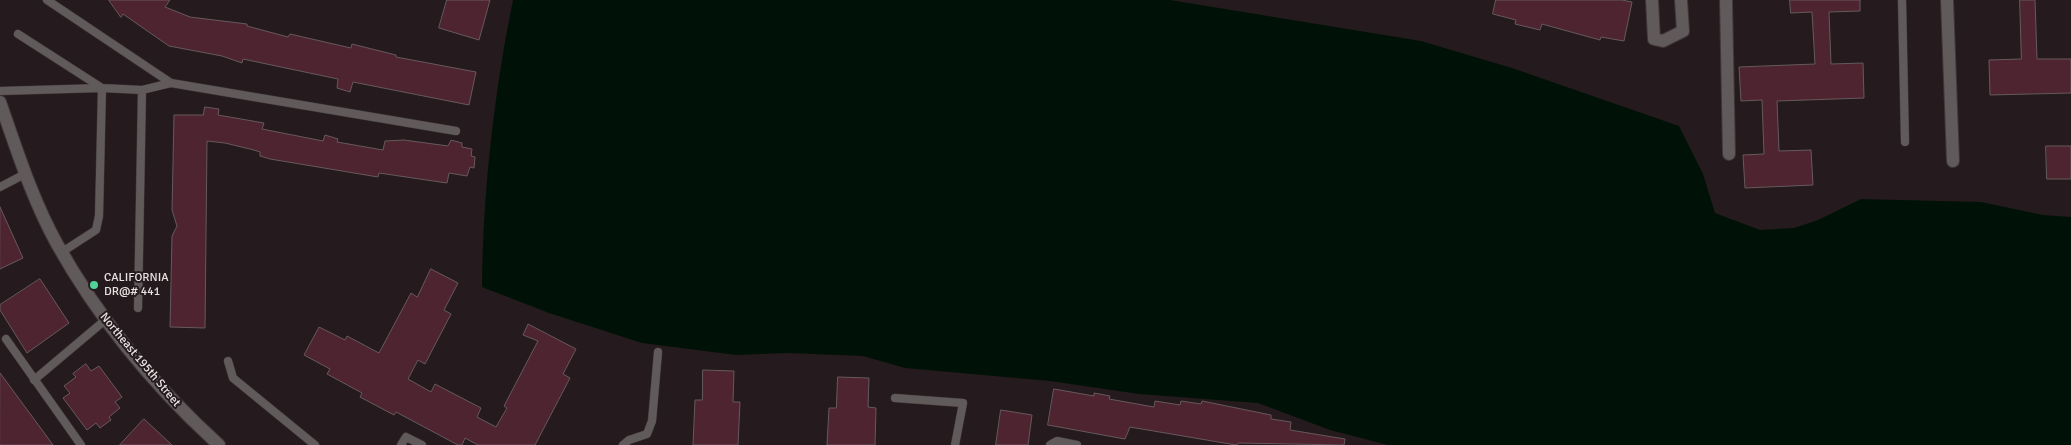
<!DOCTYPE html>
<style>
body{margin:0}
canvas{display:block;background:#251a1d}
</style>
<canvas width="2071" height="445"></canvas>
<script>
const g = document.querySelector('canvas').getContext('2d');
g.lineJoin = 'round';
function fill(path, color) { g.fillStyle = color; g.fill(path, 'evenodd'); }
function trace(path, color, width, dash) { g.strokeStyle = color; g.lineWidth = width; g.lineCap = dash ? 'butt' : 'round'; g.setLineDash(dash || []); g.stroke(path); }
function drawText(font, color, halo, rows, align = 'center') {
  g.font = font + ' Signika,sans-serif'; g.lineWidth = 4; g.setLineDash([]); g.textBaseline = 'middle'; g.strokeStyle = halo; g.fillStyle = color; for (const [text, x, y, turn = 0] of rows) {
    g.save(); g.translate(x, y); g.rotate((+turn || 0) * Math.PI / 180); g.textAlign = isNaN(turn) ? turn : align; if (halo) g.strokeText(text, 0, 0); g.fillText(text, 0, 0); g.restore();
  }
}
fill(new Path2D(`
 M 513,0 L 1170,0 L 1421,41 L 1512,68 L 1679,126 L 1703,174 L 1715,213 L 1760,230 L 1794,228 L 1818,220 L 1861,199 L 1981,202 L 2043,215 L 2071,217 L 2071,445 L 1388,445 L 1330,430 L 1258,403 L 1139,394 L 1050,381 L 905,368 L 863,356 L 786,353 L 736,355 L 642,343 L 549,313 L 482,287 C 483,191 494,93 513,0 Z`), '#001207');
const building = new Path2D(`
 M 109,0 L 170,0 L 165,7 L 190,17 L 247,24 L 247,26 L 288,37 L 290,34 L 351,48 L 352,44 L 396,55 L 396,57 L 476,72 L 469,105 L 353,82 L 350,92 L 337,88 L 338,79 L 243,59 L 242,63 L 222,56 L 169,46 L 123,14 L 121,17 Z
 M 447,0 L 490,0 L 479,40 L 439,28 Z
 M 1496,0 L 1622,0 L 1632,2 L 1624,41 L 1601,37 L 1600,40 L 1542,24 L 1540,30 L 1515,24 L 1516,20 L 1493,14 Z
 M 1790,0 L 1860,0 L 1860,11 L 1829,12 L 1831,64 L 1863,63 L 1864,98 L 1777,101 L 1779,151 L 1811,150 L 1813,185 L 1745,188 L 1743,155 L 1764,154 L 1762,100 L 1741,101 L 1739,67 L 1815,64 L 1812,12 L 1791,13 Z
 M 2020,0 L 2035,0 L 2037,59 L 2071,59 L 2071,93 L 1990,95 L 1989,60 L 2021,59 Z
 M 205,107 L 219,109 L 218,115 L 264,123 L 262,129 L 323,141 L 325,135 L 338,139 L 337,142 L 383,150 L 385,141 L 404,140 L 448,146 L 451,140 L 462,143 L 462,147 L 472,149 L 471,156 L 475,157 L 474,168 L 470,167 L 467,176 L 449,173 L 447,183 L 379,173 L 378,177 L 270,159 L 260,156 L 260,152 L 254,150 L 225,143 L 207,141 L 205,328 L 170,327 L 172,236 L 177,226 L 172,210 L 174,115 L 203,115 Z
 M 2046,146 L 2071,146 L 2071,179 L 2047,179 Z
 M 0,207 L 23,258 L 0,269 Z
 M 431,269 L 458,283 L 444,310 L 451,314 L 425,364 L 418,360 L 408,379 L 431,392 L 435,384 L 481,408 L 477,417 L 496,427 L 507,408 L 504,406 L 538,341 L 523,335 L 528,324 L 576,349 L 563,374 L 570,378 L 535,445 L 478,445 L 465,438 L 462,445 L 458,445 L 396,412 L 394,415 L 360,397 L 362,393 L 327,374 L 330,369 L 304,355 L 319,327 L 345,340 L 347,336 L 379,353 L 411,293 L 417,297 Z
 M 40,279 L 69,323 L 27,353 L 0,310 L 0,305 Z
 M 86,364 L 91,371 L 99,366 L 122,397 L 115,402 L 120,408 L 109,417 L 111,420 L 100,428 L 96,423 L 87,430 L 63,398 L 70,393 L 64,386 L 76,377 L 73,374 Z
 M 703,370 L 734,371 L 733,402 L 740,402 L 738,445 L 693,445 L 695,400 L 702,400 Z
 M 0,373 L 34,419 L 53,445 L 0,445 Z
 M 838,377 L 869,378 L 868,407 L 876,408 L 875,445 L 827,445 L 829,408 L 836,408 Z
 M 1054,389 L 1094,396 L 1094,393 L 1110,396 L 1109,399 L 1154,407 L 1155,401 L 1180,405 L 1181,401 L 1201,404 L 1202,401 L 1271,415 L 1271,419 L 1291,422 L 1290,430 L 1345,439 L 1344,445 L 1239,443 L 1236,445 L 1130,427 L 1125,439 L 1048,425 Z
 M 1001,410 L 1032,415 L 1028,445 L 996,445 Z
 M 144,419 L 172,445 L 120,445 Z`);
fill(building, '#4e2430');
trace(building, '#66595c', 1);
const service = new Path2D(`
 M 47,0 L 171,83
 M 1902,0 L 1905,142
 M 18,34 L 102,88
 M 0,91 L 102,88 L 142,90 L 171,83 L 456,131
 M 0,187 L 25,174
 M 62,252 L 96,230 L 99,216 L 102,88
 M 138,308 L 142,90
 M 6,339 L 81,445
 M 228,361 L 233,378 L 315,445
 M 34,380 L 104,321
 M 895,398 L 963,403 L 955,445
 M 401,445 L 406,437 L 422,445
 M 623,445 L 629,440 L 647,434 L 652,421 L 658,352
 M 1050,445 L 1057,441 L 1077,445`);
const minor = new Path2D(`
 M 1652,0 L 1654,39 L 1663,41 L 1683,31 L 1681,0
 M 1726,0 L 1729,154
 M 1947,0 L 1953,161`);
const tertiary = new Path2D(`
 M 0,102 C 17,150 32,199 57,244 C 99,319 155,387 219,445`);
trace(service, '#403639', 9);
trace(minor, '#403639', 14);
trace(tertiary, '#403639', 14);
trace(service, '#605a5b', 8);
trace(minor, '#605a5b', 12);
trace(tertiary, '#605a5b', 12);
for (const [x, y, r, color] of [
 [94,285,5,"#51d398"]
]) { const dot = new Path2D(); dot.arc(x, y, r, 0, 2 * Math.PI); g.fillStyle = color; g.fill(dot); trace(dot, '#251a1d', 2); }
drawText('12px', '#e9e2e3', '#251a1d', [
 ["CALIFORNIA",104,278],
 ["DR@# 441",104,292]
], 'left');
drawText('12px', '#e9e2e3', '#251a1d', [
 ["Northeast 195th Street",140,360,50]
]);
</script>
